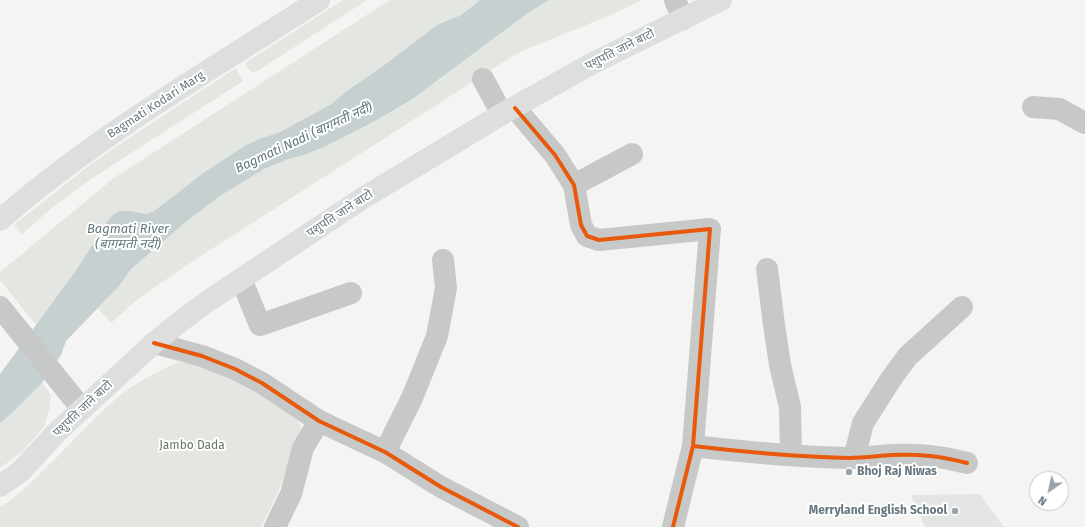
<!DOCTYPE html>
<meta charset="utf-8">
<style>
body{margin:0}
#map{position:relative;width:1085px;height:527px;overflow:hidden;background:#f4f4f3;font-family:"Fira Sans",sans-serif}
canvas{display:block}
.north{position:absolute;left:1029px;top:471px;width:40px;height:40px;box-sizing:border-box;background:#fff;border:1px solid #c2c9cd;border-radius:50%;rotate:214deg;font-size:11px;font-weight:700;line-height:16px;text-align:center;color:#677881}
.north::after{content:'';display:block;margin:auto;width:14px;height:18px;background:#98a3a9;clip-path:polygon(50% 0,100% 100%,50% 72%,0 100%)}
</style>
<div id="map">
<canvas width="1085" height="527"></canvas>
<div class="north">N</div>
</div>
<script>
const g = document.querySelector('canvas').getContext('2d');
g.lineJoin = 'round';
function fill(path, color) { g.fillStyle = color; g.fill(path, 'evenodd'); }
function trace(path, color, width, dash) { g.strokeStyle = color; g.lineWidth = width; g.lineCap = dash ? 'butt' : 'round'; g.setLineDash(dash || []); g.stroke(path); }
function drawText(font, color, halo, rows, align = 'center') {
  g.font = font + ' "Fira Sans","Noto Sans Devanagari",sans-serif'; g.lineWidth = 4; g.setLineDash([]); g.textBaseline = 'middle'; g.strokeStyle = halo; g.fillStyle = color; for (const [text, x, y, turn = 0] of rows) {
    g.save(); g.translate(x, y); g.rotate((+turn || 0) * Math.PI / 180); g.textAlign = isNaN(turn) ? turn : align; if (halo) g.strokeText(text, 0, 0); g.fillText(text, 0, 0); g.restore();
  }
}
fill(new Path2D(`
 M 980,494 L 1004,527 L 925,527 L 911,495 Z`), '#e4e6e6');
fill(new Path2D(`
 M 343,0 L 367,0 L 256,72 L 252,72 L 246,66 L 245,63 Z
 M 390,0 L 480,0 L 461,15 L 437,25 L 383,66 L 348,90 L 330,105 L 278,133 L 261,138 L 246,145 L 206,171 L 154,211 L 147,214 L 130,211 L 106,223 L 77,269 L 36,325 L 0,280 L 0,272 L 114,178 Z
 M 549,0 L 642,0 C 601,21 558,35 516,54 L 196,259 L 139,298 L 111,323 L 98,308 L 120,285 L 131,269 L 187,221 L 220,196 L 264,169 L 286,160 L 307,154 L 324,147 L 375,121 L 411,100 L 528,13 Z
 M 236,68 L 243,81 L 94,177 L 54,206 L 22,234 L 14,225 L 87,167 L 132,136 Z
 M 178,362 L 201,364 L 291,410 L 300,424 L 301,434 L 277,494 L 261,527 L 0,527 L 0,507 C 19,496 33,480 49,465 C 73,442 100,410 127,390 C 143,379 160,370 178,362 Z
 M 42,383 L 49,392 L 51,396 L 49,410 L 44,427 L 23,451 L 0,468 L 0,423 L 12,413 Z`), '#e4e6e1');
fill(new Path2D(`
 M 480,0 L 549,0 L 528,13 L 411,100 L 375,121 L 324,147 L 307,154 L 286,160 L 264,169 L 220,196 L 187,221 L 131,269 L 120,285 L 66,341 L 61,355 L 42,383 L 12,413 L 0,423 L 0,374 L 77,269 L 106,223 L 113,215 L 119,211 L 130,211 L 147,214 L 154,211 L 206,171 L 246,145 L 261,138 L 278,133 L 330,105 L 348,90 L 383,66 L 437,25 L 461,15 Z`), '#c6d0d1');
trace(new Path2D(`
 M 675,0 L 683,19
 M 483,79 L 502,114
 M 1033,107 L 1059,109 L 1085,123
 M 515,108 L 555,155 L 574,185 L 581,225 L 587,236 L 599,240 L 710,229 L 693,446 L 673,527
 M 574,185 L 632,154
 M 767,269 L 774,325 L 780,365 L 790,407 L 791,455
 M 241,279 L 260,325 L 351,293
 M 0,307 L 82,409
 M 154,343 L 202,356 L 235,369 L 262,383 L 319,421 L 385,452 L 441,487 L 518,527
 M 693,446 C 745,452 797,457 849,458 C 863,458 877,456 892,455 C 920,454 940,456 967,463
 M 385,452 L 412,398 L 437,336 L 446,288 L 443,260
 M 854,458 L 863,423 L 891,379 L 908,356 L 962,307
 M 275,527 L 291,494 L 303,448 L 319,421`), '#c7c9c9', 22);
trace(new Path2D(`
 M 0,220 C 97,135 211,70 319,0
 M 0,486 L 21,471 L 58,431 L 154,343 L 181,321 L 208,301 L 363,198 L 502,114 L 591,64 L 721,0`), '#dddede', 22);
trace(new Path2D(`
 M 515,108 L 555,155 L 574,185 L 581,225 L 587,236 L 599,240 L 710,229 L 693,446 L 673,527
 M 154,343 L 202,356 L 235,369 L 262,383 L 319,421 L 385,452 L 441,487 L 518,527
 M 693,446 C 745,452 797,457 849,458 C 863,458 877,456 892,455 C 920,454 940,456 967,463`), '#e8590c', 4);
for (const [x, y, r, color] of [
 [849,472,4,"#98a3a9"],
 [955,511,4,"#98a3a9"]
]) { const dot = new Path2D(); dot.arc(x, y, r, 0, 2 * Math.PI); g.fillStyle = color; g.fill(dot); trace(dot, '#fff', 1.5); }
drawText('12px', '#677881', '#fff', [
 ["पशुपति जाने बाटो",620,50,-27],
 ["Bagmati Kodari Marg",156,105,-33],
 ["पशुपति जाने बाटो",340,214,-33],
 ["पशुपति जाने बाटो",83,409,-43]
]);
drawText('12px', '#6b7866', '#fff', [
 ["Jambo Dada",192,446]
]);
drawText('bold 12px', '#677881', '#fff', [
 ["Bhoj Raj Niwas",857,472],
 ["Merryland English School",947,511,"right"]
], 'left');
drawText('italic 13px', '#63797d', '#fff', [
 ["Bagmati Nadi (बागमती नदी)",304,138,-25],
 ["Bagmati River",128,229],
 ["(बागमती नदी)",128,244]
]);
</script>
